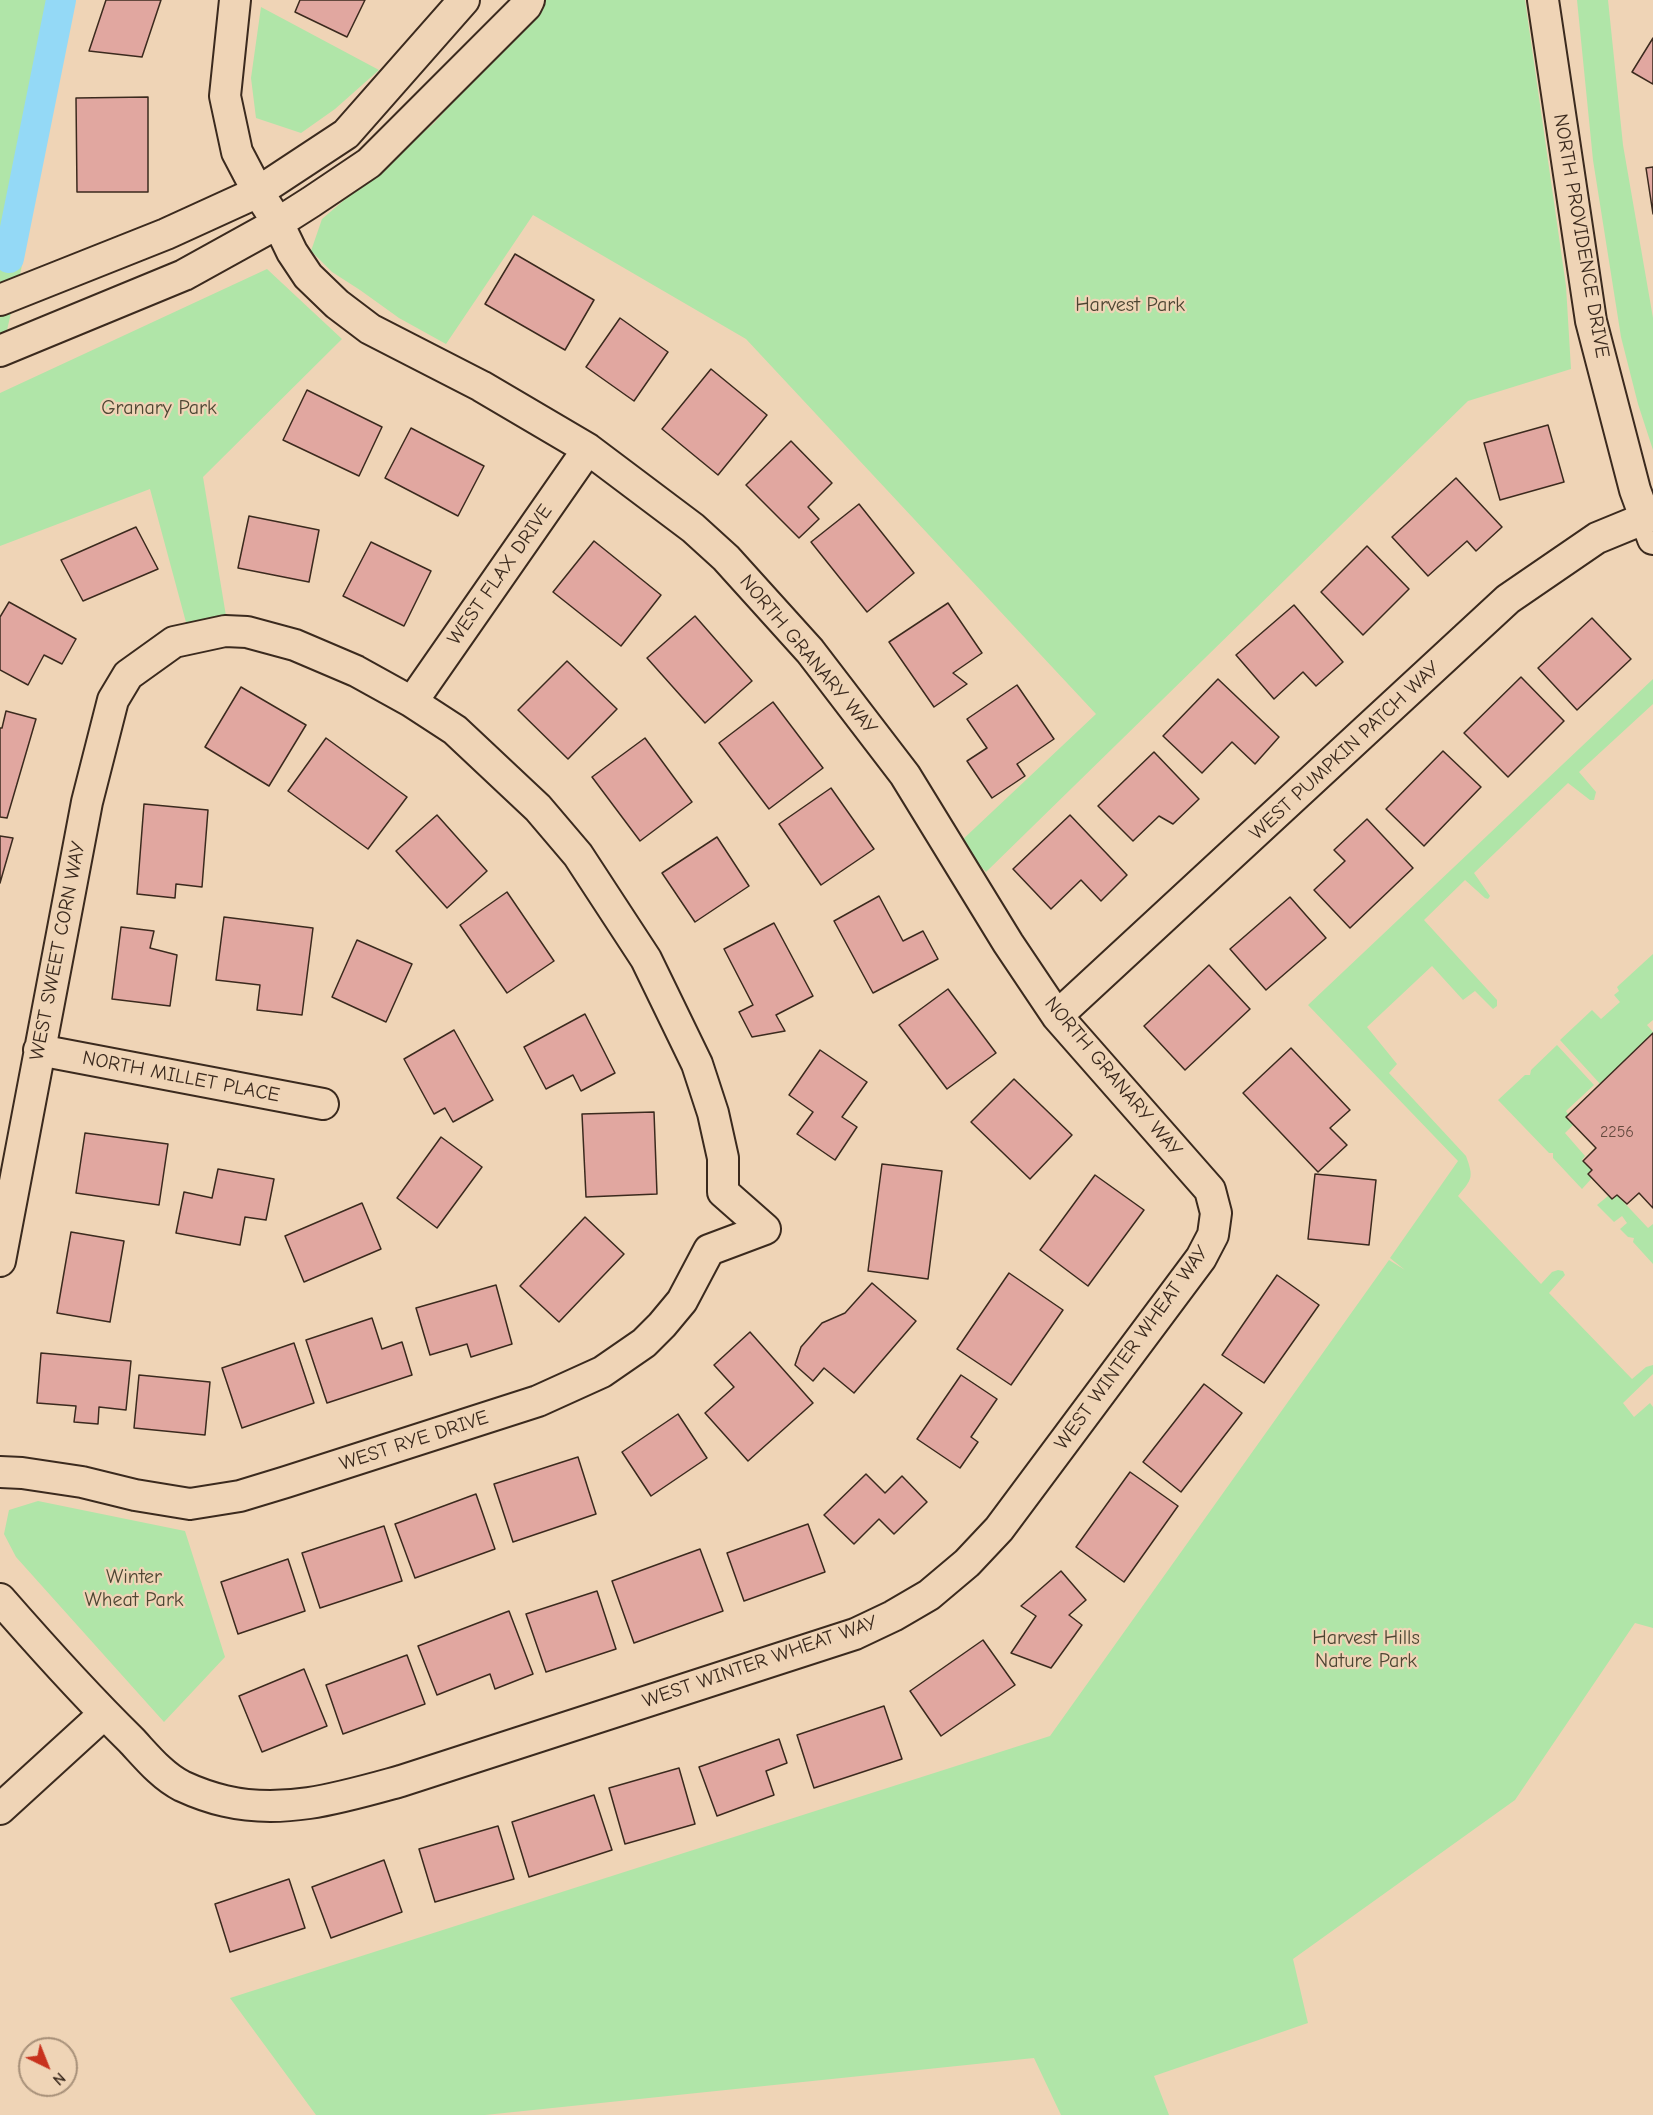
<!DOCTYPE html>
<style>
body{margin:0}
#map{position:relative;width:1653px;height:2115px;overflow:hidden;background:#efd4b6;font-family:"Comic Neue",sans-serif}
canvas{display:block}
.north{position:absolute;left:18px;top:2037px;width:60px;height:60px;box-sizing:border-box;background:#efd4b6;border:2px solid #a79079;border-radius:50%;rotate:137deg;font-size:16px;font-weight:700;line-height:24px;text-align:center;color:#3b2a1e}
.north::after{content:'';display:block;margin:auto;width:21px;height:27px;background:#c8321e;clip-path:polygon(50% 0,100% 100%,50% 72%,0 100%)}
</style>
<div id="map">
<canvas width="1653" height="2115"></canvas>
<div class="north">N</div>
</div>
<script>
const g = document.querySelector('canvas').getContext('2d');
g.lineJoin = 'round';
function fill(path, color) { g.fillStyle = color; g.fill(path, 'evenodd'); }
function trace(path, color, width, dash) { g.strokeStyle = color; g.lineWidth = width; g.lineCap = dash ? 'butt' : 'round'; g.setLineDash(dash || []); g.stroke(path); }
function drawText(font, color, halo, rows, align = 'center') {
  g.font = font + ' "Comic Neue",sans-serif'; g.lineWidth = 4.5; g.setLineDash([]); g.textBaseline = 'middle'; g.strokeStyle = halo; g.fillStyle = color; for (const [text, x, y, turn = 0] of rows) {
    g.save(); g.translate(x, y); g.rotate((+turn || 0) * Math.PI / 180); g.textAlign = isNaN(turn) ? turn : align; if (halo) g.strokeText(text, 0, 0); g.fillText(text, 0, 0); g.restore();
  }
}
fill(new Path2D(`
 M 0,0 L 73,0 L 21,270 L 0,360 Z
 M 544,0 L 1525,0 L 1566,286 L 1571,369 L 1468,401 L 986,872 L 959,843 L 1096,714 L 746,339 L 533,215 L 446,344 L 399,318 L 360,290 L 332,272 L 311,251 L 322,219 L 434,123 Z
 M 1577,0 L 1608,0 L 1623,145 L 1653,318 L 1653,450 L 1638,404 L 1621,337 L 1593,160 Z
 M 261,7 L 379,70 L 335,109 L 301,133 L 256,118 L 251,78 Z
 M 267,269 L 342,339 L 203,477 L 227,622 L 187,626 L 150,489 L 0,546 L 0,393 Z
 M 1653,679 L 1653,704 L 1579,772 L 1596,792 L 1594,800 L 1590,800 L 1568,783 L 1474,873 L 1490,896 L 1488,899 L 1485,898 L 1465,880 L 1424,920 L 1497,1000 L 1497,1006 L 1493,1009 L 1475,991 L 1463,1000 L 1432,966 L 1367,1027 L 1397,1064 L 1389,1073 L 1466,1156 C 1474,1178 1472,1179 1458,1196 L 1541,1284 L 1552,1272 L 1558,1270 L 1563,1271 L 1565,1275 L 1549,1293 L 1632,1379 L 1646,1367 L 1653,1365 L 1653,1374 L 1623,1403 L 1634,1417 L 1650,1403 L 1653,1407 L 1653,1628 L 1635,1623 L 1515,1800 L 1293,1959 L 1308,2023 L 1154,2076 L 1169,2115 L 1061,2115 L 1034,2058 L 485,2115 L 316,2115 L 230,1998 L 1050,1736 L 1389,1260 L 1405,1270 L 1390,1258 L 1458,1161 L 1308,1005 Z
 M 1653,954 L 1653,1020 L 1647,1025 L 1653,1032 L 1653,1039 L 1602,1086 L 1560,1040 L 1592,1010 L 1601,1019 L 1620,1002 L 1614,995 L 1619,991 L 1617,987 Z
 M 1557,1045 L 1594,1085 L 1566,1111 L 1574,1124 L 1565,1133 L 1585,1156 L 1582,1160 L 1592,1170 L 1587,1174 L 1592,1178 L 1582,1189 L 1553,1158 L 1553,1153 L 1549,1153 L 1498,1100 L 1525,1075 L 1530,1075 L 1531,1070 Z
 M 1617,1195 L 1648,1228 L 1653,1224 L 1653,1264 L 1633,1242 L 1634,1238 L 1628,1237 L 1620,1229 L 1627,1223 L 1622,1216 L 1614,1222 L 1597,1205 L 1608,1196 L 1613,1199 Z
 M 38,1501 L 185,1531 L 225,1657 L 164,1722 L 16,1557 L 4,1534 L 9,1510 Z`), '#b0e5a8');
trace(new Path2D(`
 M 9,258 L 61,0`), '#94d9f6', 30);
const building = new Path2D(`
 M 106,0 L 161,0 L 142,57 L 89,51 Z
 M 300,0 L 365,0 L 347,37 L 295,12 Z
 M 1653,38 L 1653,84 L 1632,72 Z
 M 148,97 L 148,192 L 77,192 L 76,98 Z
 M 1653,167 L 1653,214 L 1646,168 Z
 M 515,254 L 594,300 L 565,350 L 485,304 Z
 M 620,318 L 668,352 L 634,401 L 586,367 Z
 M 711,369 L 767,415 L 718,475 L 662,429 Z
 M 307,390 L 382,427 L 359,476 L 283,440 Z
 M 1548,425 L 1564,482 L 1500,500 L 1484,443 Z
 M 411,428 L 484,466 L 458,516 L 385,478 Z
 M 791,441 L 832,483 L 808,507 L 819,519 L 799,538 L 746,485 Z
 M 1456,478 L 1502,527 L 1476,551 L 1467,541 L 1428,576 L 1392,537 Z
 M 859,504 L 914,573 L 867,612 L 811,542 Z
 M 249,516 L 319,530 L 309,582 L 238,568 Z
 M 136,527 L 158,569 L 83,601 L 61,560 Z
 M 594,541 L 661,595 L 621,646 L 553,592 Z
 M 371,542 L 431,571 L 404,626 L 343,596 Z
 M 1367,546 L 1409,589 L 1363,635 L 1321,592 Z
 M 9,602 L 76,639 L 62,664 L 44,655 L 28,685 L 0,670 L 0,617 Z
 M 948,603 L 982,653 L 953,673 L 967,684 L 934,707 L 889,642 Z
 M 1294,605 L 1343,662 L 1316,686 L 1303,672 L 1274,699 L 1236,655 Z
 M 695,616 L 752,681 L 705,723 L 647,658 Z
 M 1592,618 L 1631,659 L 1577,710 L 1538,668 Z
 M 567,661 L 617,709 L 568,759 L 518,710 Z
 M 1521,677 L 1564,721 L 1508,777 L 1464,733 Z
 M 1218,679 L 1279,737 L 1255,764 L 1232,742 L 1202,773 L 1163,736 Z
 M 1017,685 L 1054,739 L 1017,764 L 1025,776 L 992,798 L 967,761 L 987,748 L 967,719 Z
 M 241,687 L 306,725 L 269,786 L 205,747 Z
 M 773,702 L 823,768 L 769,809 L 719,743 Z
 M 6,711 L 36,719 L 7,818 L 0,817 L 0,728 L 2,728 Z
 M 326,738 L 407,797 L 368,849 L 288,791 Z
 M 645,738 L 692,802 L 640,841 L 592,777 Z
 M 1443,751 L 1481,787 L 1424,846 L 1386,809 Z
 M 1154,752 L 1199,799 L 1173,824 L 1159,816 L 1133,841 L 1098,806 Z
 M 831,788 L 874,849 L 821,885 L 779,824 Z
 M 144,804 L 208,810 L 202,887 L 176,884 L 175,898 L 137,894 Z
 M 437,815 L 487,871 L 447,908 L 396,851 Z
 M 1070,815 L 1127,875 L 1101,901 L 1081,880 L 1051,909 L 1013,869 Z
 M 1367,819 L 1413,868 L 1350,928 L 1314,890 L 1345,861 L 1334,850 Z
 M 0,836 L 13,838 L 0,883 Z
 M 717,837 L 749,886 L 695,922 L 662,873 Z
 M 507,892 L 554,961 L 507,993 L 460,925 Z
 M 879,896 L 903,941 L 923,931 L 938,959 L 873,993 L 834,921 Z
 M 1290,897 L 1326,938 L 1266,990 L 1230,949 Z
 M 224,917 L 313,928 L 302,1015 L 257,1010 L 260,985 L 216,980 Z
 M 774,923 L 813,996 L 776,1015 L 785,1031 L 752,1037 L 739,1012 L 753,1005 L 724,949 Z
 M 121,927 L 154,931 L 150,948 L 177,955 L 170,1006 L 112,999 Z
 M 357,940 L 412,964 L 386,1022 L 332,997 Z
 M 1209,965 L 1250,1009 L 1185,1070 L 1144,1026 Z
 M 948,989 L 996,1053 L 947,1089 L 899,1025 Z
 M 585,1014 L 615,1073 L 581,1091 L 573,1075 L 546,1089 L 524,1047 Z
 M 454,1030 L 493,1100 L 453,1122 L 445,1108 L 434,1114 L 404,1059 Z
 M 1653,1033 L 1653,1208 L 1639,1193 L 1627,1204 L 1617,1195 L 1612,1199 L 1588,1174 L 1592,1170 L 1583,1161 L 1596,1148 L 1566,1117 Z
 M 1291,1048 L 1350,1110 L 1330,1128 L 1347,1145 L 1318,1172 L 1243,1093 Z
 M 820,1050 L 867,1082 L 842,1117 L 857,1127 L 835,1160 L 797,1134 L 813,1112 L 789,1095 Z
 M 1014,1079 L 1072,1135 L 1030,1179 L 971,1122 Z
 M 654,1112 L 657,1194 L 586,1197 L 582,1114 Z
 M 85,1133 L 168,1144 L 159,1205 L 76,1193 Z
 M 441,1137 L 482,1167 L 437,1228 L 397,1198 Z
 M 882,1164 L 942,1171 L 928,1279 L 868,1271 Z
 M 218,1169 L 274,1179 L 266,1220 L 245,1217 L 240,1245 L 176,1233 L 184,1192 L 212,1198 Z
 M 1315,1174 L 1376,1180 L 1369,1245 L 1308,1239 Z
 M 1095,1175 L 1144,1210 L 1088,1286 L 1040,1250 Z
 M 362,1203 L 381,1249 L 304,1282 L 285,1236 Z
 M 585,1217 L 624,1254 L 559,1322 L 520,1286 Z
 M 71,1232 L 124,1241 L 110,1322 L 57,1313 Z
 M 1009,1273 L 1063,1310 L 1011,1385 L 957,1349 Z
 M 1277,1275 L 1319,1305 L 1264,1383 L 1222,1355 Z
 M 872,1283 L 916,1321 L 854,1393 L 824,1368 L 813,1381 L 795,1365 L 801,1347 L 822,1323 L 845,1313 Z
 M 496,1285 L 512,1344 L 471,1357 L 467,1344 L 430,1355 L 416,1308 Z
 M 372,1318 L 382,1349 L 402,1342 L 412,1375 L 327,1403 L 306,1340 Z
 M 750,1332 L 813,1403 L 748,1461 L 705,1413 L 734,1387 L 714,1365 Z
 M 294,1343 L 314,1403 L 242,1428 L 222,1368 Z
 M 41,1353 L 131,1361 L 126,1410 L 99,1407 L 98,1424 L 74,1422 L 76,1406 L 37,1403 Z
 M 139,1375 L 210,1382 L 205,1435 L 134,1428 Z
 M 961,1375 L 997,1399 L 971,1437 L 978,1442 L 960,1468 L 917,1439 Z
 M 1204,1384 L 1242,1413 L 1181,1492 L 1143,1462 Z
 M 678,1414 L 707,1458 L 651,1496 L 622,1452 Z
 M 578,1457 L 596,1514 L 513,1542 L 494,1484 Z
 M 1130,1472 L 1178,1506 L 1124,1582 L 1076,1547 Z
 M 866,1474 L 885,1493 L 902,1476 L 927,1502 L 894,1534 L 879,1519 L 854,1544 L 824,1515 Z
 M 476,1494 L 495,1549 L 415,1578 L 395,1524 Z
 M 808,1524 L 825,1572 L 744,1601 L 727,1553 Z
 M 384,1526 L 402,1581 L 320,1608 L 302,1553 Z
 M 700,1549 L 723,1611 L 634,1643 L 612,1581 Z
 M 288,1559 L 305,1611 L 238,1634 L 221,1582 Z
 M 1061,1571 L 1086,1600 L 1069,1615 L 1082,1625 L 1051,1668 L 1011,1653 L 1036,1616 L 1021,1606 Z
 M 597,1591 L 616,1649 L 546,1672 L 526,1614 Z
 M 509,1611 L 533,1674 L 495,1689 L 490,1674 L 437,1695 L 418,1646 Z
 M 983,1640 L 1015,1685 L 941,1736 L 910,1691 Z
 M 407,1655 L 425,1704 L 343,1734 L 326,1685 Z
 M 304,1669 L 327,1726 L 262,1752 L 239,1696 Z
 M 884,1706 L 902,1759 L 814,1788 L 797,1735 Z
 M 779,1739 L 787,1763 L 766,1771 L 774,1795 L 717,1816 L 699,1767 Z
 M 679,1768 L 695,1824 L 625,1844 L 609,1788 Z
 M 594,1795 L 612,1850 L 529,1877 L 512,1822 Z
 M 498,1826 L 514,1879 L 435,1902 L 419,1849 Z
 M 384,1860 L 402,1912 L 331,1938 L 312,1887 Z
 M 289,1879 L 305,1928 L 230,1952 L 215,1904 Z`);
fill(building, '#e1a7a0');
trace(building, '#3b2a1e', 1.5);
const minor = new Path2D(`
 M 1543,0 L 1591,321 L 1635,490 L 1653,539
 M 0,300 L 166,234 L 258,192 L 346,134 L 464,0
 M 0,351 L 184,275 L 278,223 L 311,202 L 369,163 L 526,6 L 529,0
 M 412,702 L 588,449
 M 1057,1016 L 1508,599 L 1597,538 L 1653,515
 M 39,1050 L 323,1104
 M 0,1261 L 87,802 L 113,700 L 128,675 L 174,642 L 225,631 L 247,632 L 295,645 L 356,671 L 412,702 L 455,730 L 538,808 L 578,855 L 646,959 L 697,1064 L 713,1113 L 723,1158 L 723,1192 L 765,1229 L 709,1250 L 682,1301 L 662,1325 L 644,1343 L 602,1372 L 538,1401 L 286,1482 L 240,1496 L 190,1504 L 135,1495 L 82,1482 L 22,1473 L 0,1472
 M 0,1599 C 42,1647 85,1695 131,1740 C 146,1756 162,1776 182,1786 C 195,1792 212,1798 225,1801 C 285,1815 343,1797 401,1781 L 855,1634 L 893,1616 L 929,1595 L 967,1563 L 999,1529 L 1201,1258 L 1213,1235 L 1216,1213 L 1210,1190 L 1057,1016 L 1008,943 L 905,775 L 810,651 L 726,558 L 693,528 L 588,449 L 481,386 L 370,329 L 337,304 L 308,276 L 292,252 L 278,223 L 258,192 L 237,152 L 225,96 L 235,0
 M 0,1809 L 104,1714`);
trace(minor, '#3b2a1e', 34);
trace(minor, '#efd4b6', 30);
drawText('16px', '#64493e', null, [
 ["2256",1617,1132]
]);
drawText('20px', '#3b2a1e', '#efd4b6', [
 ["NORTH PROVIDENCE DRIVE",1581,236,80],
 ["WEST FLAX DRIVE",500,575,-55],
 ["NORTH GRANARY WAY",808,655,50],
 ["WEST PUMPKIN PATCH WAY",1345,751,-43],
 ["WEST SWEET CORN WAY",58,951,-79],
 ["NORTH MILLET PLACE",181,1077,11],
 ["NORTH GRANARY WAY",1113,1077,50],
 ["WEST WINTER WHEAT WAY",1132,1348,-54],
 ["WEST RYE DRIVE",414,1441,-18],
 ["WEST WINTER WHEAT WAY",760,1662,-19]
]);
drawText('20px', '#4d4633', '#efd4b6', [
 ["Harvest Park",1130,305],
 ["Granary Park",159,408],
 ["Winter",134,1577],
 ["Wheat Park",134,1600],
 ["Harvest Hills",1366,1638],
 ["Nature Park",1366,1661]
]);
</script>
